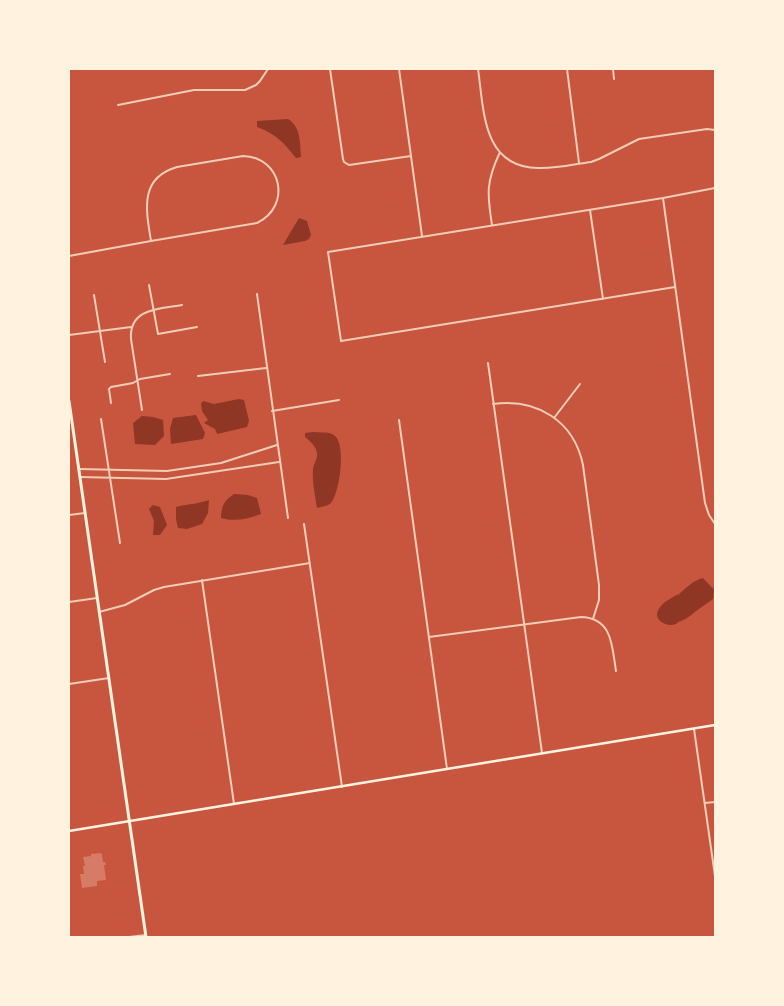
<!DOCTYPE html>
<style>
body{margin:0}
#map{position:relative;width:784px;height:1006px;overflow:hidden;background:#c8553d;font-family:"Titillium Web",sans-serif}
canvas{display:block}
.frame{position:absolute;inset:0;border:70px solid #fff3e0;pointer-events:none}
</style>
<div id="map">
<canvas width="784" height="1006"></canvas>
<div class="frame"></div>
</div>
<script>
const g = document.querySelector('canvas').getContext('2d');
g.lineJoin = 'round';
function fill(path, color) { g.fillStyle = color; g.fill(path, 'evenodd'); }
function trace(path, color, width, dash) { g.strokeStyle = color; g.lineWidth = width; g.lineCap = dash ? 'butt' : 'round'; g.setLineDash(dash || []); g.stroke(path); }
fill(new Path2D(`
 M 288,119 C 301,127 300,143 301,157 L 296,158 C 285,144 275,133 257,127 L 257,121 Z
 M 299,218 L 307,221 L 311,235 L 309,239 L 305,241 L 283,245 Z
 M 239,399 L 244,400 L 249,421 L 247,427 L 217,434 L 215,429 L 204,423 L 208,420 L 202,411 L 201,404 L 203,401 L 214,404 Z
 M 196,415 L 205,433 L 203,439 L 171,444 L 170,429 L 173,418 Z
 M 142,416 L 153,417 L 163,420 L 164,436 L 155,445 L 135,444 L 133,423 Z
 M 313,432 C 319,433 331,431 335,436 C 346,445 340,492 331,503 C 328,506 321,507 317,508 C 315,495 312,482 313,468 C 314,463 318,458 317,453 C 316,446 310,441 305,437 L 305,433 Z
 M 234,494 L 248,495 L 257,498 L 261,514 C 248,519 235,522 221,518 C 222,505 223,502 234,494 Z
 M 209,500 L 208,513 L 202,524 L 187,529 L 178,528 L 176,519 L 176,507 C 187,504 198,504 209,500 Z
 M 153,505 L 160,507 L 167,525 L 160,535 L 153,535 L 154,521 L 149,509 Z
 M 703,578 L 714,590 L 713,599 L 696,611 C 692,615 683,621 678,622 L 676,624 C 665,628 650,618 661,606 C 665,601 672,598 678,594 L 679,596 L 679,594 C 686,588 694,580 703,578 Z`), '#8f3625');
trace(new Path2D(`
 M 713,588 L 715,587`), '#8f3625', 1);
fill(new Path2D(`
 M 100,853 L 102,854 L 103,862 L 105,862 L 106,865 L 104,865 L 106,880 L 97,881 L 97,886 L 82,888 L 80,874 L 84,874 L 83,866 L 85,866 L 83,857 L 91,856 L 91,854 Z`), '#d67c66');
trace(new Path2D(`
 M 330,69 L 343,159 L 344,162 L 349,165 L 411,156
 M 399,69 L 422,236
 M 478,69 C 484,110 482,167 538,168 C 555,169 575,164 591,162 L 599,159 L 639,139 L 707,129 L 715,130
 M 567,69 L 579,163
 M 613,69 L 614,79
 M 118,105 L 194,90 L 245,90 L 256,85 L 260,81 L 268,69
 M 663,198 L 705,503 L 709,515 L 715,524
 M 590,210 L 603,299
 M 492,225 C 487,193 486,182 500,152
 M 69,256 L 151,241 L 257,223 C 292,206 282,157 243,156 L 177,167 C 139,178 146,210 151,241
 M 149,285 L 158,334 L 197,327
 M 675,287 L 341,341 L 328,252 L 663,198 L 715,188
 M 257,294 L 288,518
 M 94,295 L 105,362
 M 69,335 L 131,327
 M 488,363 L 542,753
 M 198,376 L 266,368
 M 111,403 L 109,389 L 111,387 L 133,383 L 140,379 L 170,374
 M 493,404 C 537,398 574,421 583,465 L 599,585 L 599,600 L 593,619
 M 142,410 L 131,339 C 129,308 159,309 182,305
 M 272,411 L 339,400
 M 554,418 L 580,384
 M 101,419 L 120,543
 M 399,420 L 447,769
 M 79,469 L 167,471 L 221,463 L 277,445
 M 80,477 L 166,479 L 279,462
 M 69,515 L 85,513
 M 304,524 L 342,787
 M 202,580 L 234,804
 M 69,602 L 97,598
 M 99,612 L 125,605 L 154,590 L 164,587 L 310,563
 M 429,637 L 581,617 C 613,618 612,647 616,671
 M 69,684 L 109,678
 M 694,729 L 715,876
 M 705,803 L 715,802
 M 129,937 L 146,935`), '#f1ccb7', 2);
trace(new Path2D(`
 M 69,831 L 715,725`), '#fff3e0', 2.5);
trace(new Path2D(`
 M 69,401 L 146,937`), '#fff3e0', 3);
</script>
